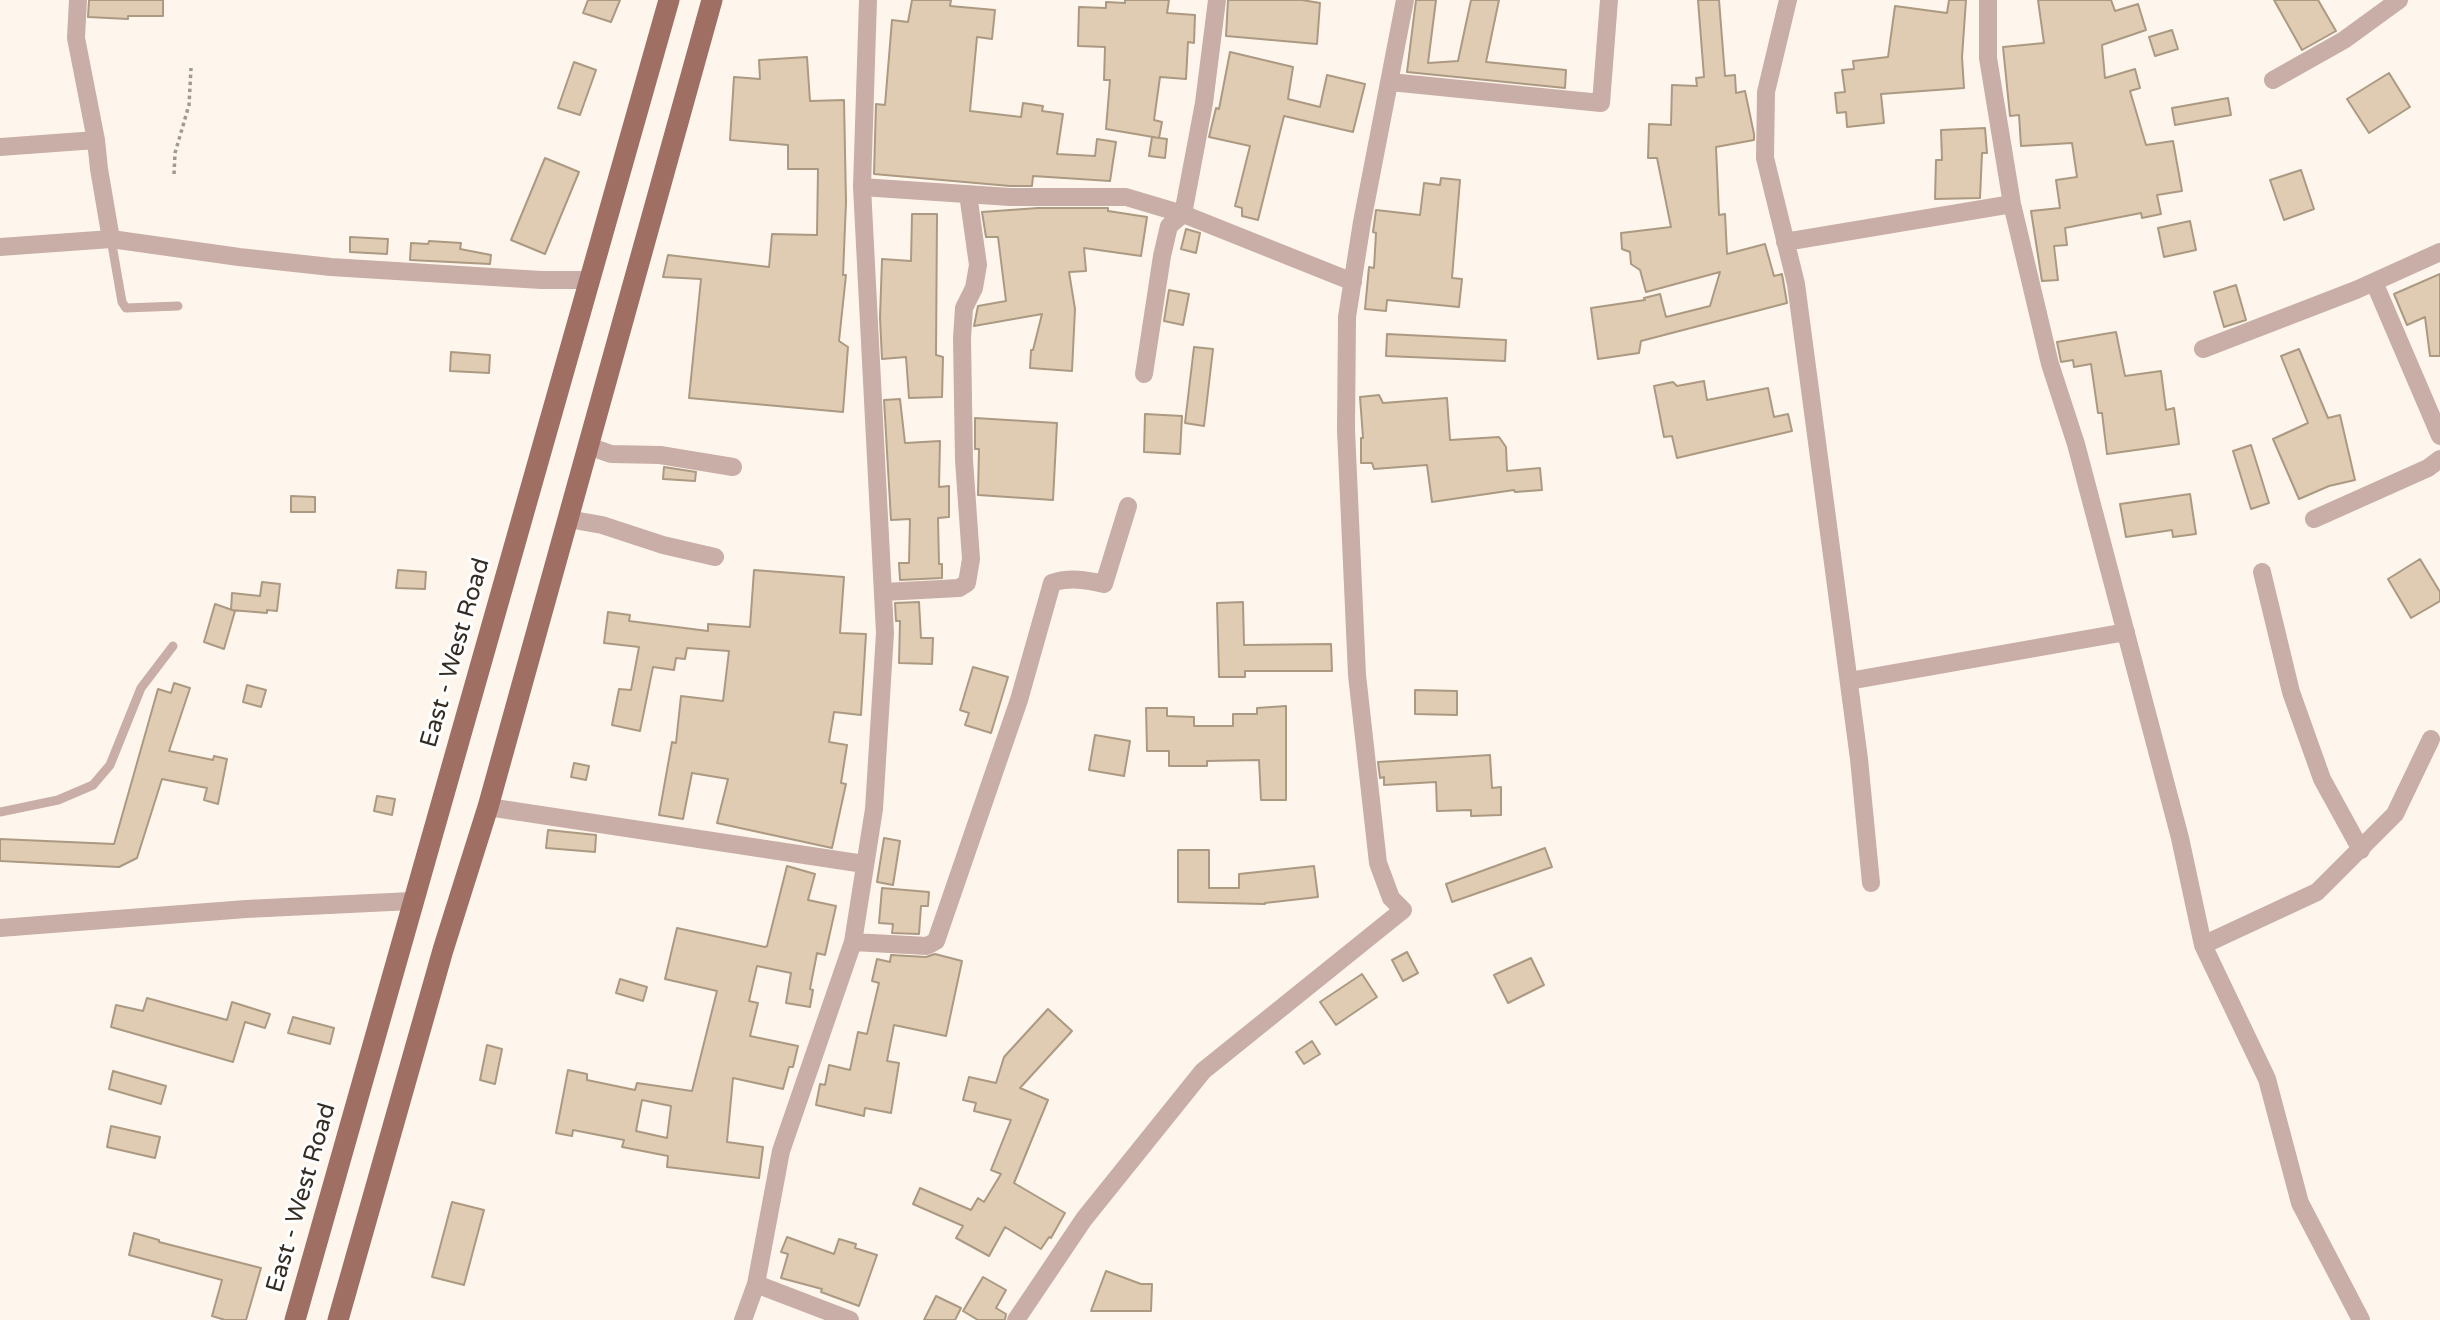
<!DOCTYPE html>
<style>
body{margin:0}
canvas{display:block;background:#fef6ec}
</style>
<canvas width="2440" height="1320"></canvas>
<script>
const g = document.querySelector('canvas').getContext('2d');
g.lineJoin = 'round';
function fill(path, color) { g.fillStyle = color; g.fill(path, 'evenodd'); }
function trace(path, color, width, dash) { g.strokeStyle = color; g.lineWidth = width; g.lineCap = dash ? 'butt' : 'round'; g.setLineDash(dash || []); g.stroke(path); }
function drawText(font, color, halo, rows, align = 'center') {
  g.font = font + ' "Varela Round",sans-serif'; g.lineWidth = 6; g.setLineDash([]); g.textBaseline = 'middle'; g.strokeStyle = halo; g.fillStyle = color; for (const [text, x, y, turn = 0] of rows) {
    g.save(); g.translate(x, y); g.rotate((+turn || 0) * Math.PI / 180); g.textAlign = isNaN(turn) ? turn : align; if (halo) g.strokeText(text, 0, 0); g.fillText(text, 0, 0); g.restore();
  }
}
const building = new Path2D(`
 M 89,0 L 163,0 L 163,16 L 128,16 L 128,19 L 88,17 Z
 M 588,0 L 620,0 L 611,22 L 583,13 Z
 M 912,0 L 951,0 L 950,6 L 995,10 L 992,39 L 977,37 L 970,111 L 1021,117 L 1023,103 L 1043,106 L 1042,111 L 1063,114 L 1057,154 L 1095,156 L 1097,139 L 1116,142 L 1110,181 L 1033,176 L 1032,186 L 1010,186 L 874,174 L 876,104 L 885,105 L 892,20 L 908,22 Z
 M 1125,0 L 1169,0 L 1167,13 L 1195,15 L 1194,43 L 1188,42 L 1186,79 L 1160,77 L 1154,120 L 1162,122 L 1159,138 L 1106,129 L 1110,80 L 1104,80 L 1105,47 L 1078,46 L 1079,7 L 1106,8 L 1106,2 L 1125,3 Z
 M 1228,0 L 1302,0 L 1320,3 L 1317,44 L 1226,36 Z
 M 1416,0 L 1436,0 L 1428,63 L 1458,61 L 1471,0 L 1499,0 L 1486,62 L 1566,70 L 1565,88 L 1407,72 Z
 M 1698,0 L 1719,0 L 1725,76 L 1735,75 L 1736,93 L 1745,91 L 1754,134 L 1754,140 L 1716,147 L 1719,215 L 1725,214 L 1727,254 L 1765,244 L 1774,276 L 1782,274 L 1787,303 L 1641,341 L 1639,353 L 1598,359 L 1591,308 L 1645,300 L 1644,298 L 1660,294 L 1666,317 L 1710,306 L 1720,272 L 1646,292 L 1640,270 L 1631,264 L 1630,252 L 1622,249 L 1621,233 L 1671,227 L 1657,158 L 1648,158 L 1649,124 L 1671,125 L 1672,85 L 1697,86 L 1696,78 L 1704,77 Z
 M 1949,0 L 1966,0 L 1962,57 L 1964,88 L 1881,94 L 1884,123 L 1847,127 L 1846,112 L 1837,113 L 1835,93 L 1845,92 L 1842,70 L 1854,69 L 1853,61 L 1888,57 L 1895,6 L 1947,13 Z
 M 2038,0 L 2111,0 L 2115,11 L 2138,4 L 2146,30 L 2102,45 L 2105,78 L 2135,69 L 2140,88 L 2130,91 L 2146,145 L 2173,141 L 2182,191 L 2157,195 L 2161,214 L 2142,218 L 2141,213 L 2065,228 L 2067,245 L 2054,246 L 2058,280 L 2042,281 L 2031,211 L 2060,208 L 2056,180 L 2077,177 L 2072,143 L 2021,146 L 2019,115 L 2010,116 L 2003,47 L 2044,43 Z
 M 2274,0 L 2318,0 L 2336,31 L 2302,50 Z
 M 2172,30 L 2178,49 L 2155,56 L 2149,37 Z
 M 1230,52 L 1293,67 L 1288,99 L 1320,107 L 1327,75 L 1365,84 L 1353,132 L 1284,116 L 1258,220 L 1242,216 L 1242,208 L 1235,206 L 1250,146 L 1209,137 L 1216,108 L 1219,109 Z
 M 807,57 L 810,101 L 844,100 L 846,202 L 843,275 L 846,275 L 839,341 L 848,347 L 843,412 L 689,398 L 701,279 L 663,277 L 668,255 L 769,267 L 772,234 L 817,235 L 818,169 L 788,169 L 788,145 L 730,140 L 734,77 L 760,79 L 759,60 Z
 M 574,62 L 596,70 L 580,115 L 558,108 Z
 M 2389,73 L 2410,107 L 2369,133 L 2347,99 Z
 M 2228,98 L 2231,115 L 2175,125 L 2172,108 Z
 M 1985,128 L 1987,153 L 1982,153 L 1980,198 L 1935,199 L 1936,160 L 1942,160 L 1941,130 Z
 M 1152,137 L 1167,139 L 1165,158 L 1149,156 Z
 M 545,158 L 579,172 L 545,254 L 511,240 Z
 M 2301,170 L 2314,209 L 2284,220 L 2270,180 Z
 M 1441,178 L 1460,180 L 1452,278 L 1462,279 L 1459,307 L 1387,300 L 1386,311 L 1365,309 L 1369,267 L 1374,268 L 1376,233 L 1373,232 L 1376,210 L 1420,215 L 1424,183 L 1440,185 Z
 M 1038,208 L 1108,208 L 1108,211 L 1147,217 L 1141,256 L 1084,248 L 1086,271 L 1069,272 L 1075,309 L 1072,371 L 1030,368 L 1031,350 L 1033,350 L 1042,314 L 974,326 L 978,306 L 1006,301 L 998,237 L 986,237 L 982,212 Z
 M 912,214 L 937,214 L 936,355 L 943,357 L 942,397 L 909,398 L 906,357 L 882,359 L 880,318 L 882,259 L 911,261 Z
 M 2190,221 L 2196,250 L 2164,257 L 2158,228 Z
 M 1186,229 L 1200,233 L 1196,253 L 1181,249 Z
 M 350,237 L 388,239 L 387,254 L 350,252 Z
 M 429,241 L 461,243 L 460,249 L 491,255 L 490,264 L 410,260 L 411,243 L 428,244 Z
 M 2440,274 L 2440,356 L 2430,356 L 2425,317 L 2407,325 L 2394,294 Z
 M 2236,285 L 2246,320 L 2224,327 L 2214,292 Z
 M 1169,290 L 1189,294 L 1183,325 L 1164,321 Z
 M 2116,332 L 2125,376 L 2161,371 L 2166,410 L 2174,408 L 2179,444 L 2107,454 L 2102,413 L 2098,413 L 2091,364 L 2074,367 L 2073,360 L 2061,362 L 2057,342 Z
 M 1387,334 L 1506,340 L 1505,361 L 1386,356 Z
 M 1194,347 L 1213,349 L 1204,426 L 1185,423 Z
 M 2299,349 L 2328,418 L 2340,415 L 2355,480 L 2329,486 L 2299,499 L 2273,439 L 2308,423 L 2281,356 Z
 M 451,352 L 490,355 L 489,373 L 450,371 Z
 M 1704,381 L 1707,400 L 1768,388 L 1774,417 L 1788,414 L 1792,431 L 1677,458 L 1672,436 L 1664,437 L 1654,386 L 1673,382 L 1677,386 Z
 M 1379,395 L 1383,403 L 1447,398 L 1450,440 L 1499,437 L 1506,447 L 1507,471 L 1540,468 L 1542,490 L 1515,492 L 1514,490 L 1432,502 L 1427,465 L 1374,469 L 1372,463 L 1361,463 L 1361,438 L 1363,438 L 1360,397 Z
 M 900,399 L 905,443 L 940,441 L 939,487 L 949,486 L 949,517 L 938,518 L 939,564 L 942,564 L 942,578 L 900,580 L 899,563 L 909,563 L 910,519 L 891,520 L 884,400 Z
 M 1145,414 L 1182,416 L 1180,454 L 1144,452 Z
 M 975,418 L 1057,423 L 1053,500 L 978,495 L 979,449 L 975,449 Z
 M 2251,445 L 2269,503 L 2251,509 L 2233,451 Z
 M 664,467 L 696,472 L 695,481 L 663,479 Z
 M 2190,494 L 2196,534 L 2173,537 L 2172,530 L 2126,537 L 2120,504 Z
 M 291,496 L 315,497 L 315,512 L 291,512 Z
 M 2420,559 L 2440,592 L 2440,601 L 2411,618 L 2388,579 Z
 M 398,570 L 426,572 L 425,589 L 396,588 Z
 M 754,570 L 844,577 L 840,633 L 866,634 L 861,715 L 834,712 L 829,742 L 847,745 L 841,783 L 846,784 L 832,848 L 717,823 L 728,779 L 692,773 L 683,819 L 659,815 L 672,742 L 676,743 L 681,696 L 723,701 L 729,651 L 687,648 L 685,659 L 676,658 L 674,670 L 653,667 L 640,731 L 612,725 L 619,689 L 631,690 L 639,647 L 604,643 L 608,612 L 630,615 L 629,621 L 708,631 L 708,624 L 750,627 Z
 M 262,582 L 280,584 L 277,611 L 267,610 L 267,613 L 231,610 L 232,593 L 260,596 Z
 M 919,602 L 921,638 L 933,638 L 932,664 L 899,663 L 900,621 L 896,621 L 895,603 Z
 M 1243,602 L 1244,645 L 1331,644 L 1332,671 L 1245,671 L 1245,677 L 1219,677 L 1217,603 Z
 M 215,604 L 235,611 L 224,649 L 204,642 Z
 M 973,667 L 1008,677 L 991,733 L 965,725 L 969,713 L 960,710 Z
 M 174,683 L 190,688 L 169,751 L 213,760 L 214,756 L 227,759 L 218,804 L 204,800 L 207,788 L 162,779 L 137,858 L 119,867 L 0,861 L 0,839 L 114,844 L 158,689 L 171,693 Z
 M 247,685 L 266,690 L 261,707 L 243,702 Z
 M 1415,690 L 1457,691 L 1457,715 L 1415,714 Z
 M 1286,706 L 1286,800 L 1261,800 L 1259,760 L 1207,761 L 1207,766 L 1169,766 L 1169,751 L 1147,751 L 1146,708 L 1167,708 L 1167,716 L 1194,717 L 1194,726 L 1233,726 L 1233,714 L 1257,714 L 1257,708 Z
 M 1095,735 L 1130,741 L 1124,776 L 1089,770 Z
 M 1490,755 L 1492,788 L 1501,787 L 1501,815 L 1471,816 L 1471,810 L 1437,811 L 1436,782 L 1384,785 L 1384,777 L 1380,778 L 1378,762 Z
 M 574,763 L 589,766 L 586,780 L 571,777 Z
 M 377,796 L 395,799 L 392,815 L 374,811 Z
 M 548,830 L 596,835 L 595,852 L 546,848 Z
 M 884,838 L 900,841 L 893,885 L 877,882 Z
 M 1545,848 L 1552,867 L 1452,902 L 1446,884 Z
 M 1178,850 L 1209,850 L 1209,888 L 1239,888 L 1239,874 L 1314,866 L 1318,897 L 1265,903 L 1265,904 L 1178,902 Z
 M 787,866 L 815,874 L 808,900 L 836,906 L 825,955 L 817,953 L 810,989 L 813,990 L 810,1007 L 786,1003 L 791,973 L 757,966 L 749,1001 L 758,1003 L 750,1036 L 798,1046 L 793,1067 L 789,1067 L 783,1089 L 733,1078 L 727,1142 L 763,1147 L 759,1178 L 667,1167 L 668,1156 L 622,1147 L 624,1140 L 573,1130 L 572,1136 L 556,1133 L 568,1070 L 587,1074 L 587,1080 L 635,1090 L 637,1083 L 692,1091 L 717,991 L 665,979 L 677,928 L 765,947 L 767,946 ZM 642,1100 L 671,1106 L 667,1138 L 636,1131 Z
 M 882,888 L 929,892 L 928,906 L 921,906 L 919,934 L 892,933 L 893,924 L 879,923 Z
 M 1407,952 L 1418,973 L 1403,981 L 1392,960 Z
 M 935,954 L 962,961 L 946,1036 L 894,1025 L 887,1061 L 899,1063 L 891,1113 L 865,1108 L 864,1116 L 816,1105 L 820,1084 L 825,1085 L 829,1065 L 850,1070 L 858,1032 L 867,1034 L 879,983 L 872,981 L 877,959 L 890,962 L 891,955 L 926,957 Z
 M 1531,958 L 1544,985 L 1508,1003 L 1494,975 Z
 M 1362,974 L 1377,997 L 1336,1025 L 1320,1002 Z
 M 620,979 L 647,987 L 643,1001 L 616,993 Z
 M 147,998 L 227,1020 L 232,1002 L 270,1014 L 265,1028 L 245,1022 L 233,1062 L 111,1027 L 116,1005 L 143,1011 Z
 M 1048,1009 L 1072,1031 L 1020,1088 L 1048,1100 L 1014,1183 L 1065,1213 L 1051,1238 L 1049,1237 L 1041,1249 L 1005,1227 L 989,1256 L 956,1238 L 963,1226 L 913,1204 L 920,1188 L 971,1210 L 978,1198 L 984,1202 L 1001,1174 L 991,1170 L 1011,1120 L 974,1111 L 976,1103 L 963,1100 L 969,1077 L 996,1083 L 1004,1057 Z
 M 293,1017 L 334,1028 L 330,1044 L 288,1033 Z
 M 1312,1041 L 1320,1054 L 1304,1064 L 1296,1052 Z
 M 487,1045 L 502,1049 L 495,1084 L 480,1080 Z
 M 113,1071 L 166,1086 L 161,1104 L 109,1089 Z
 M 111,1126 L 160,1137 L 155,1158 L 107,1147 Z
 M 452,1202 L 484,1210 L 464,1285 L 432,1277 Z
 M 134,1233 L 159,1240 L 159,1242 L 261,1268 L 246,1320 L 225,1320 L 212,1316 L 222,1280 L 129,1255 Z
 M 787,1237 L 834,1254 L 839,1239 L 856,1244 L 855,1248 L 877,1255 L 859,1306 L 821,1292 L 822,1289 L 781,1278 L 788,1254 L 781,1252 Z
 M 1106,1271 L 1141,1284 L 1152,1284 L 1151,1311 L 1091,1311 Z
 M 983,1277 L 1006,1290 L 996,1308 L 1006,1314 L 1005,1320 L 978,1320 L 963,1311 Z
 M 936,1296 L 961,1308 L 955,1320 L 924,1320 Z`);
fill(building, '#e0ccb3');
trace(building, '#ac9982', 2);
trace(new Path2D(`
 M 174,174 L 175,153 L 189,105 L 191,68`), '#a29a90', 3.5, [3.5, 3.5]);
trace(new Path2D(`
 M 111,239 L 122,302 L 126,308 L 178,306
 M 0,812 L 58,800 L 93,785 L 110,765 L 141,688 L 173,646`), '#c9ada7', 9);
trace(new Path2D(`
 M 78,0 L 76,38 L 96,140 L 99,169 L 111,239
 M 1788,0 L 1766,92 L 1765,158 L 1796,284 L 1859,759 L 1871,883
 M 1988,0 L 1988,58 L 2012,204 L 2050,364 L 2076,444 L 2180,838 L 2203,945 L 2267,1079 L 2300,1203 L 2361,1320
 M 2273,80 L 2344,40 L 2399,0
 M 1390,82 L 1601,103 L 1609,0
 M 0,147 L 96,140
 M 862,187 L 1010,197 L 1126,197 L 1183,214 L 1353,282
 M 1785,242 L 2012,204
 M 0,247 L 111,239 L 239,257 L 331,267 L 541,280 L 589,280
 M 2374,282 L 2440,436
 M 2203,349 L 2356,290 L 2440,252
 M 1144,374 L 1162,256 L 1169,226 L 1183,214 L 1204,103 L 1217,0
 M 588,446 L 611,454 L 660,455 L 733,467
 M 568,519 L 602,525 L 663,545 L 715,557
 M 2314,519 L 2428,468 L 2440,459
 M 2262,572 L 2291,692 L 2322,779 L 2361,850
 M 884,592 L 959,588 L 967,583 L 971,559 L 964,460 L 962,338 L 964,308 L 974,288 L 978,265 L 968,194
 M 1849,681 L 2126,632
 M 488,807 L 864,864
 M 0,928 L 246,909 L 412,901
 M 853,942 L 927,946 L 936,941 L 1019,700 L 1052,583 C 1069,577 1087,580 1104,584 L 1128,506
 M 2203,945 L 2317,892 L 2395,814 L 2431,739
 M 756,1284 L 850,1320
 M 743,1320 L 756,1284 L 781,1151 L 853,942 L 874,809 L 885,633 L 862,187 L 868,0
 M 1016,1320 L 1084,1219 L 1203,1071 L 1403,910 L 1391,898 L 1378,863 L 1357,675 L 1346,430 L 1347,317 L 1362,222 L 1405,0`), '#c9ada7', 18);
trace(new Path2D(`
 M 295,1320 L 669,0
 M 338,1320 L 443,950 L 488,807 L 712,0`), '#9f6f64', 21);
drawText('24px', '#342c22', '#fff', [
 ["East - West Road",456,653,-74],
 ["East - West Road",302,1198,-74]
]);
</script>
